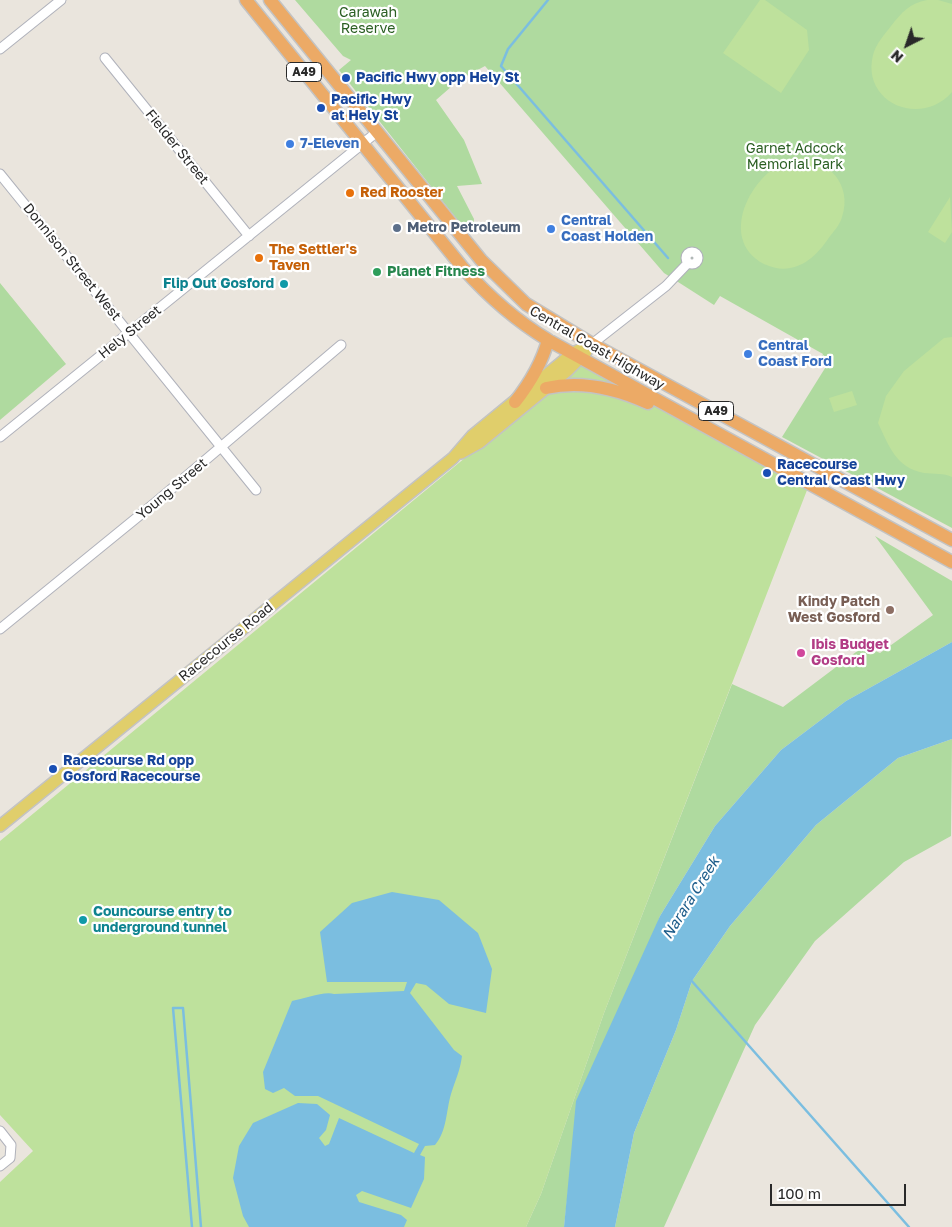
<!DOCTYPE html>
<style>
body{margin:0}
#map{position:relative;width:952px;height:1227px;overflow:hidden;background:#eae5dd;font-family:"Golos Text",sans-serif}
canvas{display:block}
.north{position:absolute;left:882px;top:20px;width:50px;height:50px;-webkit-text-stroke:4px #fff;paint-order:stroke;rotate:221deg;font-size:14px;font-weight:700;line-height:20px;text-align:center;color:#292929}
.north::after{content:'';display:block;margin:auto;width:18px;height:22px;background:#292929;clip-path:polygon(50% 0,100% 100%,50% 72%,0 100%)}
.scale{position:absolute;left:770px;top:1184px;width:136px;height:22px;box-sizing:border-box;border:2px solid #292929;border-top:0;padding-left:6px;font-size:15px;line-height:18px;white-space:nowrap;color:#292929;-webkit-text-stroke:4px #fff;paint-order:stroke}
</style>
<div id="map">
<canvas width="952" height="1227"></canvas>
<div class="north">N</div>
<div class="scale">100 m</div>
</div>
<script>
const g = document.querySelector('canvas').getContext('2d');
g.lineJoin = 'round';
function fill(path, color) { g.fillStyle = color; g.fill(path, 'evenodd'); }
function trace(path, color, width, dash) { g.strokeStyle = color; g.lineWidth = width; g.lineCap = dash ? 'butt' : 'round'; g.setLineDash(dash || []); g.stroke(path); }
function drawText(font, color, halo, rows, align = 'center') {
  g.font = font + ' "Golos Text",sans-serif'; g.lineWidth = 4.5; g.setLineDash([]); g.textBaseline = 'middle'; g.strokeStyle = halo; g.fillStyle = color; for (const [text, x, y, turn = 0] of rows) {
    g.save(); g.translate(x, y); g.rotate((+turn || 0) * Math.PI / 180); g.textAlign = isNaN(turn) ? turn : align; if (halo) g.strokeText(text, 0, 0); g.fillText(text, 0, 0); g.restore();
  }
}
fill(new Path2D(`
 M 295,0 L 952,0 L 952,528 L 782,437 L 827,365 L 820,361 L 823,354 L 720,296 L 714,305 L 664,273 L 485,66 L 459,80 L 436,100 L 464,140 L 482,184 L 457,186 L 474,219 L 473,227 L 467,232 L 339,70 L 351,60 L 343,56 Z
 M 0,283 L 66,364 L 0,420 Z
 M 875,536 L 952,581 L 952,642 L 846,701 L 781,750 L 715,826 L 660,916 L 568,1191 L 564,1227 L 526,1227 L 541,1194 L 604,1013 L 732,684 L 783,707 L 864,646 L 880,653 L 933,615 Z
 M 952,739 L 951,836 L 904,862 L 815,941 L 755,1025 L 664,1227 L 615,1227 L 634,1133 L 676,1030 L 692,981 L 730,926 L 816,825 L 898,758 Z`), '#afda9f');
fill(new Path2D(`
 M 760,0 L 765,0 L 807,30 L 809,50 L 781,93 L 723,53 Z
 M 927,0 L 938,0 L 952,4 L 952,92 C 921,128 861,103 873,55 C 876,44 884,35 891,26 C 901,13 910,3 927,0 Z
 M 797,158 C 828,158 853,185 842,217 C 840,225 833,232 828,239 C 813,261 792,277 764,264 C 714,238 755,165 797,158 Z
 M 950,197 L 952,232 L 945,243 L 928,232 Z
 M 952,337 L 952,477 C 944,473 934,474 924,473 C 896,468 889,446 878,423 L 886,396 L 904,371 L 944,338 Z
 M 579,364 L 809,485 L 604,1013 L 541,1194 L 526,1227 L 0,1227 L 0,1182 L 33,1151 L 0,1115 L 0,841 Z
 M 852,391 L 857,405 L 834,412 L 829,398 Z`), '#bee19c');
fill(new Path2D(`
 M 952,642 L 952,739 L 898,758 L 816,825 L 730,926 L 692,981 L 676,1030 L 634,1133 L 615,1227 L 564,1227 L 576,1101 L 660,916 L 715,826 L 781,750 L 846,701 Z
 M 392,892 L 439,900 L 478,933 L 492,969 L 486,1013 L 449,1004 L 426,985 L 416,983 L 410,993 L 454,1050 L 462,1056 C 460,1071 456,1078 451,1094 C 446,1111 447,1131 435,1145 L 425,1146 L 420,1155 L 425,1157 L 424,1179 L 411,1208 L 362,1191 L 356,1195 L 359,1202 L 401,1215 L 407,1220 L 404,1227 L 249,1227 L 243,1216 L 233,1178 L 239,1146 L 253,1123 L 298,1103 L 317,1104 L 330,1115 L 326,1130 L 319,1138 L 325,1146 L 329,1144 L 339,1118 L 414,1153 L 419,1144 L 318,1096 L 295,1096 L 284,1088 L 273,1093 L 265,1089 L 263,1072 L 292,1001 C 304,999 324,991 334,994 L 404,991 L 407,982 L 327,982 L 320,932 L 352,903 Z`), '#7bbee0');
trace(new Path2D(`
 M 548,0 L 508,49 L 501,66 L 668,258
 M 690,979 L 909,1227
 M 192,1227 L 173,1008 L 183,1008 L 201,1227`), '#7bbee0', 2.5);
const minor = new Path2D(`
 M 0,49 L 61,0
 M 105,58 L 249,236
 M 0,174 L 256,490
 M686 258a6 6 0 1 1 12 0a6 6 0 1 1-12 0Z
 M 592,344 L 666,286 L 688,263
 M 0,437 L 377,132
 M 0,629 L 156,502 L 341,345
 M 0,1131 L 11,1145 L 10,1158 L 0,1166`);
const major = new Path2D(`
 M 461,453 L 479,443 L 567,371 L 586,352
 M 0,826 L 453,458 L 472,436 L 573,353 L 592,344`);
const highway = new Path2D(`
 M 246,0 L 463,268 C 488,296 515,320 548,340 L 952,562
 M 270,0 L 481,260 L 526,304 L 592,344 L 952,540
 M 546,388 C 581,380 615,388 648,403
 M 515,402 C 530,383 542,363 548,340`);
trace(minor, '#b0b2bb', 11);
trace(major, '#c3c3c3', 14);
trace(highway, '#c3c3c3', 15);
trace(minor, '#fff', 9);
trace(major, '#e0ce6b', 11);
trace(highway, '#ecaa66', 12);
for (const [x, y, r, color] of [
 [346,78,5,"#1a4fb4"],
 [321,108,5,"#1a4fb4"],
 [290,144,5,"#3f7fe0"],
 [350,193,5,"#e8710a"],
 [397,228,5,"#5c6f8a"],
 [551,229,5,"#3f7fe0"],
 [259,258,5,"#e8710a"],
 [377,272,5,"#2e9e5b"],
 [284,284,5,"#0f9aa8"],
 [748,354,5,"#3f7fe0"],
 [767,473,5,"#1a4fb4"],
 [890,610,5,"#8d6e63"],
 [801,653,5,"#d1479c"],
 [53,769,5,"#1a4fb4"],
 [83,920,5,"#0f9aa8"]
]) { const dot = new Path2D(); dot.arc(x, y, r, 0, 2 * Math.PI); g.fillStyle = color; g.fill(dot); trace(dot, '#fff', 2); }
for (const [x, y, w] of [
 [304,72,35],
 [716,411,35]
]) { const box = new Path2D(); box.roundRect(x - w / 2, y - 9.5, w, 19, 4); g.fillStyle = '#fff'; g.fill(box); trace(box, '#292929', 1); }
drawText('bold 12px', '#292929', null, [
 ["A49",304,72],
 ["A49",716,411]
]);
drawText('14px', '#2a5e22', '#fff', [
 ["Carawah",368,13],
 ["Reserve",368,29],
 ["Garnet Adcock",795,149],
 ["Memorial Park",795,165]
]);
drawText('bold 14px', '#164399', '#fff', [
 ["Pacific Hwy opp Hely St",356,78],
 ["Pacific Hwy",331,100],
 ["at Hely St",331,116],
 ["Racecourse",777,465],
 ["Central Coast Hwy",777,481],
 ["Racecourse Rd opp",63,761],
 ["Gosford Racecourse",63,777]
], 'left');
drawText('bold 14px', '#366cbe', '#fff', [
 ["7-Eleven",300,144],
 ["Central",561,221],
 ["Coast Holden",561,237],
 ["Central",758,346],
 ["Coast Ford",758,362]
], 'left');
drawText('14px', '#292929', '#fff', [
 ["Fielder Street",177,147,51],
 ["Donnison Street West",72,262,51],
 ["Hely Street",130,332,-39],
 ["Central Coast Highway",597,348,30],
 ["Young Street",172,489,-40],
 ["Racecourse Road",226,642,-39]
]);
drawText('bold 14px', '#c56008', '#fff', [
 ["Red Rooster",360,193],
 ["The Settler's",269,250],
 ["Taven",269,266]
], 'left');
drawText('bold 14px', '#4e5e75', '#fff', [
 ["Metro Petroleum",407,228]
], 'left');
drawText('bold 14px', '#27864d', '#fff', [
 ["Planet Fitness",387,272]
], 'left');
drawText('bold 14px', '#0d838f', '#fff', [
 ["Flip Out Gosford",274,284],
 ["Councourse entry to",93,912,"left"],
 ["underground tunnel",93,928,"left"]
], 'right');
drawText('bold 14px', '#785e54', '#fff', [
 ["Kindy Patch",880,602],
 ["West Gosford",880,618]
], 'right');
drawText('bold 14px', '#b23c85', '#fff', [
 ["Ibis Budget",811,645],
 ["Gosford",811,661]
], 'left');
drawText('italic 15px', '#1c5c8a', '#fff', [
 ["Narara Creek",691,898,-58]
]);
</script>
